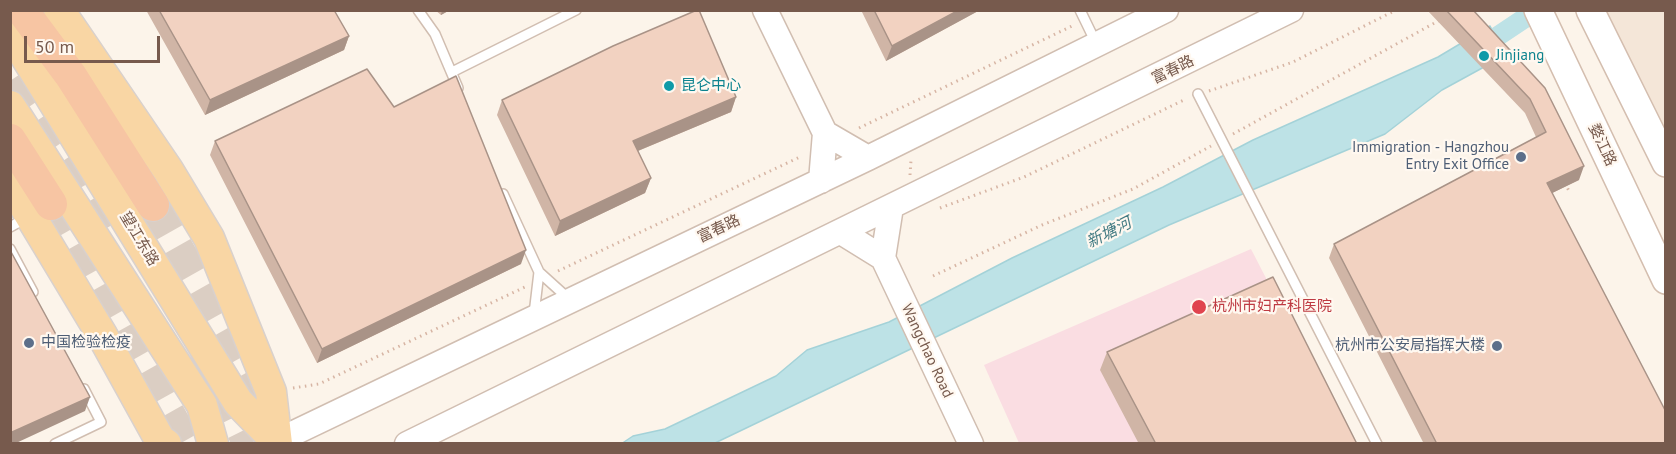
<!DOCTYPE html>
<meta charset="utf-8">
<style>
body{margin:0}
#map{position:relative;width:1676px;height:454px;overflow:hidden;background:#fcf4ea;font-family:"PT Sans",sans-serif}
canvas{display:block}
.frame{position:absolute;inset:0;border:12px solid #775a4d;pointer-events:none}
.scale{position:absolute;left:24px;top:36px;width:136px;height:27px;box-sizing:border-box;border:3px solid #775a4d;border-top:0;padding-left:8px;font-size:18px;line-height:21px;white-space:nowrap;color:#775a4d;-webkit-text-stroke:4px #fff8f0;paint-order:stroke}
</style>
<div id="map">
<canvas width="1676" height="454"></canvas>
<div class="frame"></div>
<div class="scale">50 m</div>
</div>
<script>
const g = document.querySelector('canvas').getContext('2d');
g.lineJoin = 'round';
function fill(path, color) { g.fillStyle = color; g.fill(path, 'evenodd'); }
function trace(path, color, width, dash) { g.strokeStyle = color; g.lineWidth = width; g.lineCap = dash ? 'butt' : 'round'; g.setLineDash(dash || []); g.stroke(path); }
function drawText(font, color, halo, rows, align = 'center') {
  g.font = font + ' "PT Sans","Noto Sans SC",sans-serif'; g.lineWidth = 4.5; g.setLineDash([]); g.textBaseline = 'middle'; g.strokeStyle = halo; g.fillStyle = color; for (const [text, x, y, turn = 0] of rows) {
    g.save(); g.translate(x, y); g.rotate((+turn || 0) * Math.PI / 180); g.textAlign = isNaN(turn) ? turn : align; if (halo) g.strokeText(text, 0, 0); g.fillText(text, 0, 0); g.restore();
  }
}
fill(new Path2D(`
 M 1592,10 L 1665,11 L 1665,163 Z`), '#f4e6d8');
fill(new Path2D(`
 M 1251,249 L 1351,443 L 1019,443 L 984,365 Z`), '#fadde2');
const water = new Path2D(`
 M 1490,26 L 1506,55 L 1442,90 L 1385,134 L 1169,225 L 715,443 L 621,444 L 633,436 L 665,429 L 776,376 L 807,350 L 889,322 L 1012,258 L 1163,187 L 1253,140 L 1438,57 Z`);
fill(water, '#bde2e6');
trace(water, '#a4d2d8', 1.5);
trace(new Path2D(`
 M 1477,50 L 1537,10`), '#bde2e6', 20);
trace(new Path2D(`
 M 10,81 L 74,175 L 107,235
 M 51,204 L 186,444
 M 153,205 L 268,409
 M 221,388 L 249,444`), '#dbcec3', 32, [32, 16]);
const service = new Path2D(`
 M 418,10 L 435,34 L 458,88
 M 1080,10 L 1096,43
 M 452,72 L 576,10
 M 1198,94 L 1377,444
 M 503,194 L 539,272 L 570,300
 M 10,227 L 28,217
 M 10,249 L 33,292
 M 534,314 L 539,272
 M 55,444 L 101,422 L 84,389`);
const tertiary = new Path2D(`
 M 765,10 L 825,133 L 821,181
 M 825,133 L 868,158
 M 841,232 L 883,258 L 971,444
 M 883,258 L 891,207
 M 271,444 L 868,158 L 1166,10
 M 407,444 L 1291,10`);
const secondary = new Path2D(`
 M 1538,10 L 1666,280
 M 1590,10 L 1666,163`);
const primary = new Path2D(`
 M 59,10 L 168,170 L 209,238 L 271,392 L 277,444
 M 10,31 L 238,402 L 276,441
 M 10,106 L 202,405 L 213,444
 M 10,182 L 102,335 L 160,440 L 166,444`);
const trunk = new Path2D(`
 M 22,10 L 71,76 L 153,205
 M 10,140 L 51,204`);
trace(service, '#d1beb1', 12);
trace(tertiary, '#d1beb1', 27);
trace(secondary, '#d4beaf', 30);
trace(primary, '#d9d1cd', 33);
trace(trunk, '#d9d1cd', 34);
trace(new Path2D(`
 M 1209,91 L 1293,62 L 1396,10
 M 859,128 L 1072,26
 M 1233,134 L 1440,20
 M 910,175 L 911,160
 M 1565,183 L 1570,193
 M 940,208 L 1024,177 L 1186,99
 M 558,271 L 802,156
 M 933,276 L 1042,225 L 1133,189 L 1211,146
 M 293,388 L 319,384 L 525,287`), '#d7b5a4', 3, [1.5, 4.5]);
trace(service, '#fff', 9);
trace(tertiary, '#fff', 24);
trace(secondary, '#fff', 27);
trace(primary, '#f9d6a4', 30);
trace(trunk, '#f7c5a3', 32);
fill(new Path2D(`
 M 146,10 L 334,10 L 349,36 L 344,50 L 205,115 Z
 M 435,10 L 450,10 L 441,15 Z
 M 861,10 L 980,10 L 886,61 Z
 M 1427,10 L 1473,10 L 1545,88 L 1579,180 L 1552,193 L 1665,444 L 1424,444 L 1329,258 L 1334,244 L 1536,137 L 1525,113 Z
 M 736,97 L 731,112 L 638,151 L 651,178 L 645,193 L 555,236 L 497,115 L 502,100 Z
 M 394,107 L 521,264 L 317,363 L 210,155 L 215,141 Z
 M 1107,352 L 1357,444 L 1139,444 L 1100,370 Z`), '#d0b5a6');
fill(new Path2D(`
 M 442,10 L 450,10 L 441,15 Z
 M 959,10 L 980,10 L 886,61 L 892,46 Z
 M 349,36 L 344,50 L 205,115 L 210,100 Z
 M 736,97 L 731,112 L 628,155 L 633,141 Z
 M 1584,166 L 1579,180 L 1542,198 L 1547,183 Z
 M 651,178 L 645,193 L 555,236 L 560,221 Z
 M 526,250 L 521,264 L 317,363 L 322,349 Z
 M 90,397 L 85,411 L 14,444 L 10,444 L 10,433 Z`), '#a99387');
const building = new Path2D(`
 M 159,10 L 334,10 L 349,36 L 210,100 Z
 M 697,10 L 699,10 L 736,97 L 633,141 L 651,178 L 560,221 L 502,100 L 613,46 Z
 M 874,10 L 959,10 L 892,46 Z
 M 1446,10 L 1473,10 L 1545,88 L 1584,166 L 1547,183 L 1665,410 L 1665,443 L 1664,444 L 1437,444 L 1334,244 L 1546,132 L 1530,99 Z
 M 367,69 L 394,107 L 456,76 L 526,250 L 322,349 L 215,141 Z
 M 10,250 L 90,397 L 10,433 Z
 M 1273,277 L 1357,444 L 1156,444 L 1107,352 Z`);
fill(building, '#f2d2c1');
trace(building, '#a99387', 1.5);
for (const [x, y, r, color] of [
 [1484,56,6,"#0f9aa8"],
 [669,86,6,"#0f9aa8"],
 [1521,157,6,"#5c6f8a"],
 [1199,307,8,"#e0444e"],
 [29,343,6,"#5c6f8a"],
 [1497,346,6,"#5c6f8a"]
]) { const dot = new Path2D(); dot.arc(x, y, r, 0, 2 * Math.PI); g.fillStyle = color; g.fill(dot); trace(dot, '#fff8f0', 2); }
drawText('15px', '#0d838f', '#fff8f0', [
 ["Jinjiang",1496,56],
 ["昆仑中心",681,86]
], 'left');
drawText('15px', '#775a4d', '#fff8f0', [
 ["富春路",1173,70,-26],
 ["婺江路",1602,145,65],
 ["富春路",719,229,-25],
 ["望江东路",139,239,59],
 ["Wangchao Road",927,351,65]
]);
drawText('15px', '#4e5e75', '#fff8f0', [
 ["Immigration - Hangzhou",1509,148],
 ["Entry Exit Office",1509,165],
 ["中国检验检疫",41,343,"left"],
 ["杭州市公安局指挥大楼",1485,346]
], 'right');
drawText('15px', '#be3a42', '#fff8f0', [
 ["杭州市妇产科医院",1212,307]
], 'left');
drawText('italic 16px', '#437b83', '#fff8f0', [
 ["新塘河",1109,233,-27]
]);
</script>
